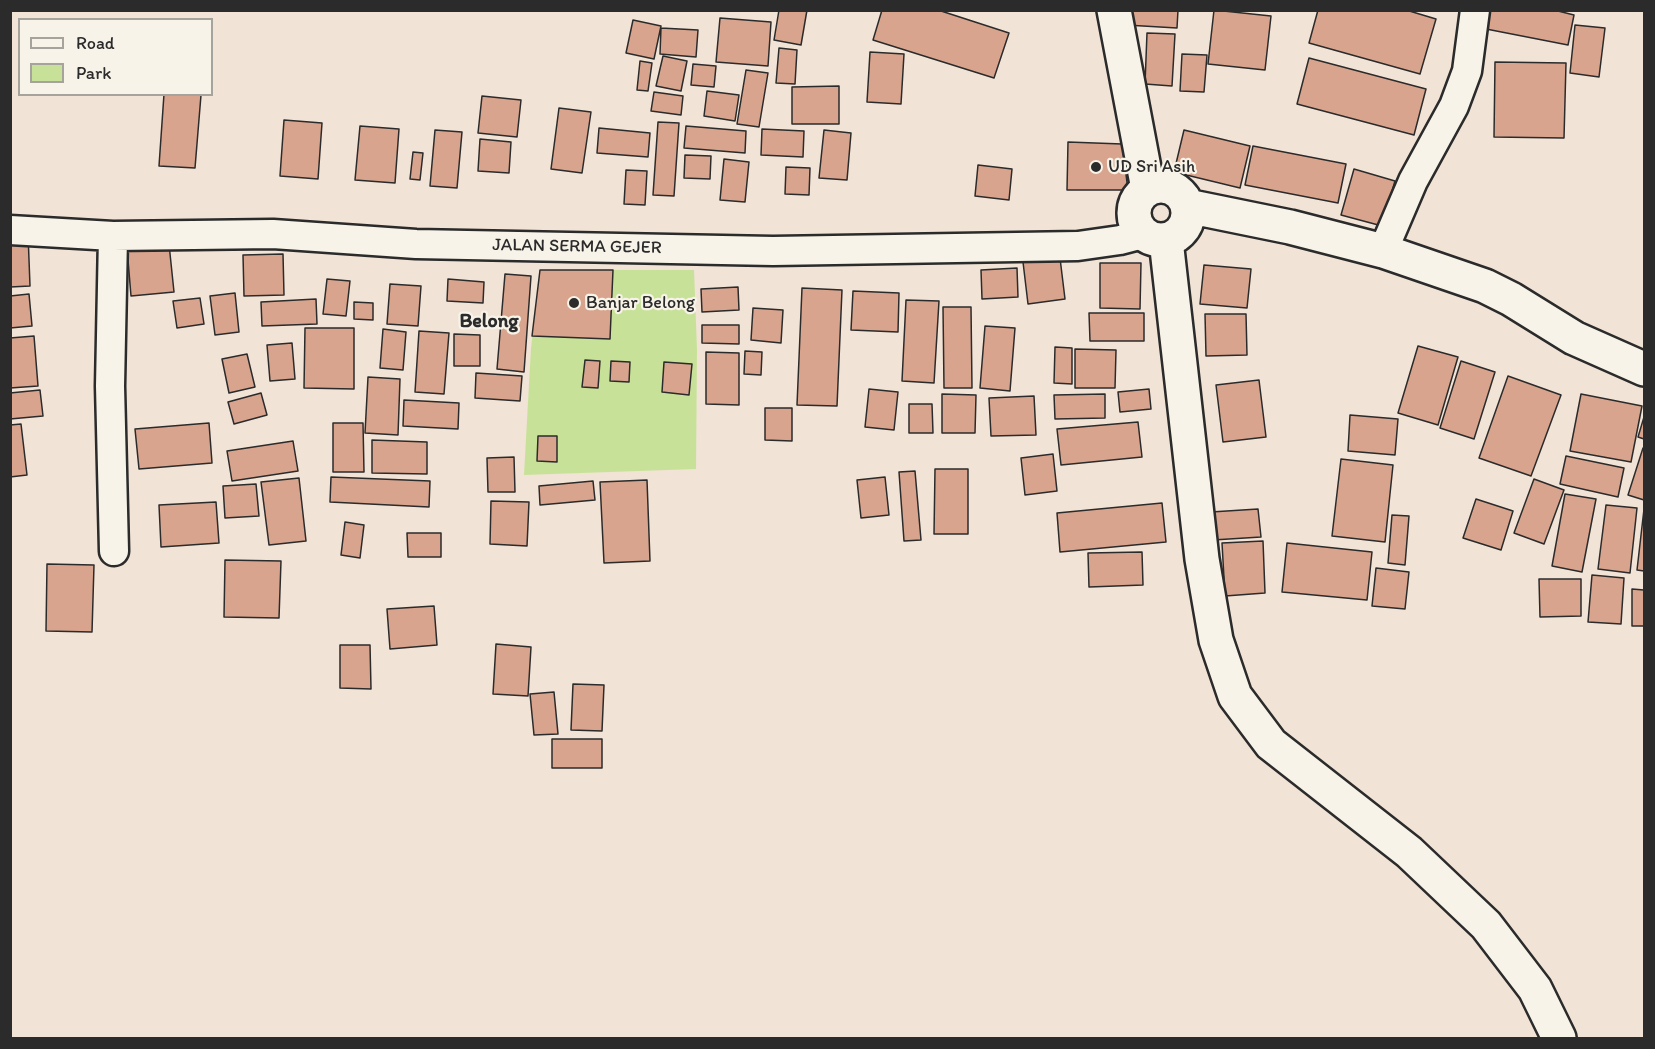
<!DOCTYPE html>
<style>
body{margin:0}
#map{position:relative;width:1655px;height:1049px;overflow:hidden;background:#f1e3d6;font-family:Itim,sans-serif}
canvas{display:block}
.frame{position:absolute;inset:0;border:12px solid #2b2b2b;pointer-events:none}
.legend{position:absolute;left:18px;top:18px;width:195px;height:78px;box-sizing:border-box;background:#f7f3e8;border:2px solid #a5a39c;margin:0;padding:8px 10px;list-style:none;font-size:18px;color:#2b2b2b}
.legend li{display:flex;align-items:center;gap:12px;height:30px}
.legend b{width:30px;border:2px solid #a5a39c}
</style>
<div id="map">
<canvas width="1655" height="1049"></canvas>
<div class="frame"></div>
<ul class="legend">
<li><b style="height:8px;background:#f7f3e8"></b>Road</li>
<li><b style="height:16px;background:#c7e298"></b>Park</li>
</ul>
</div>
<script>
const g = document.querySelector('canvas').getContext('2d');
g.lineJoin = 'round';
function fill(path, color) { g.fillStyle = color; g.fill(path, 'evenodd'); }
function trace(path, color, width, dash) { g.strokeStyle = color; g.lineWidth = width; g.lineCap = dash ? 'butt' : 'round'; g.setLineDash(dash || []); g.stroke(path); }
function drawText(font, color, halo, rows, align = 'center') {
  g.font = font + ' Itim,sans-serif'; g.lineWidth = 4.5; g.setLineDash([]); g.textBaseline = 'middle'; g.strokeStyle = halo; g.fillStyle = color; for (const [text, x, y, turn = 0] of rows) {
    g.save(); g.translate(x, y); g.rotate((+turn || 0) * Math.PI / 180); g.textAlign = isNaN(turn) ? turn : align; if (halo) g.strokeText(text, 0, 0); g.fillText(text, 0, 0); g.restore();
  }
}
fill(new Path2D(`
 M 540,270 L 694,270 L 697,350 L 696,469 L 524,475 L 531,348 Z`), '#c7e298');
const building = new Path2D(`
 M 779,10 L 807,10 L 801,45 L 774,40 Z
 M 882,10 L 938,10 L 1009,33 L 994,78 L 873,40 Z
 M 1127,10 L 1178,10 L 1177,28 L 1126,25 Z
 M 1214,10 L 1271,16 L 1265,70 L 1208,64 Z
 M 1318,10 L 1406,10 L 1436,19 L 1420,74 L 1309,43 Z
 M 1484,10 L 1554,10 L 1574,15 L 1568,45 L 1481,28 Z
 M 720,18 L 771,22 L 768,66 L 716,62 Z
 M 633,20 L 661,26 L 654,59 L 626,53 Z
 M 1575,25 L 1605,28 L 1599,77 L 1570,73 Z
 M 661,28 L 698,30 L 696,57 L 660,54 Z
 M 1147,33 L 1175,34 L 1172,86 L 1145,84 Z
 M 779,48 L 797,50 L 795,84 L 776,83 Z
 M 870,52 L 904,54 L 901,104 L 867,102 Z
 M 1182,54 L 1207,55 L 1204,92 L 1180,91 Z
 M 663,56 L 687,61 L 681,91 L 656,86 Z
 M 1309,58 L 1426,89 L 1414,135 L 1297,104 Z
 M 640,61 L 652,63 L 648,91 L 637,90 Z
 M 1495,62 L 1566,63 L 1564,138 L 1494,137 Z
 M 693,64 L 716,66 L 714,87 L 691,85 Z
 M 746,70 L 768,73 L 759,127 L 737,124 Z
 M 839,86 L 839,124 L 792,124 L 792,87 Z
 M 707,91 L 739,95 L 735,121 L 704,116 Z
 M 654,92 L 683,96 L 681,115 L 651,111 Z
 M 164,94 L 201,95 L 195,168 L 159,166 Z
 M 482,96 L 521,100 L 517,137 L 478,133 Z
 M 559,108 L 591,112 L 582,173 L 551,169 Z
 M 284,120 L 322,123 L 318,179 L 280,176 Z
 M 658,122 L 679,123 L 674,196 L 653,195 Z
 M 360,126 L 399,129 L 395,183 L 355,180 Z
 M 686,126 L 746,131 L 745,153 L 684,148 Z
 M 599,128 L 650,133 L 648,157 L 597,153 Z
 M 762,129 L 804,131 L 803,157 L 761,155 Z
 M 435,130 L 462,132 L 457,188 L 430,186 Z
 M 824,130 L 851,133 L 847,180 L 819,178 Z
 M 1184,130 L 1250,146 L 1240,188 L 1174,172 Z
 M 480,139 L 511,142 L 509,173 L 478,171 Z
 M 1068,142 L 1122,144 L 1128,190 L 1067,190 Z
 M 1253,146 L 1346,164 L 1338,203 L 1245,185 Z
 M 413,152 L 423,153 L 420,180 L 410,179 Z
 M 685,155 L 711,156 L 710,179 L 684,178 Z
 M 724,159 L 749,162 L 745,202 L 720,200 Z
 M 978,165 L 1012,169 L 1009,200 L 975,196 Z
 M 786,167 L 810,168 L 809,195 L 785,194 Z
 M 1354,169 L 1395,181 L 1382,226 L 1341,215 Z
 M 626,170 L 647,171 L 645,205 L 624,204 Z
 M 28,233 L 30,286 L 10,287 L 10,234 Z
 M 169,244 L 174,292 L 131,296 L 127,248 Z
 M 283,254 L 284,295 L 244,296 L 243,255 Z
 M 1060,258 L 1065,299 L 1028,304 L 1023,262 Z
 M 1100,263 L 1141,263 L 1140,309 L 1100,308 Z
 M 1204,265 L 1251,269 L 1247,308 L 1200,304 Z
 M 1017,268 L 1018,297 L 982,299 L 981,270 Z
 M 540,270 L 613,270 L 610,339 L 532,336 Z
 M 505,274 L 531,276 L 524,372 L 497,369 Z
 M 327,279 L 350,281 L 346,316 L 323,314 Z
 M 448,279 L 484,282 L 483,303 L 447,301 Z
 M 390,284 L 421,286 L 418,326 L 387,324 Z
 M 738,287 L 739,310 L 702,312 L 701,289 Z
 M 802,288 L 842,290 L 837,406 L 797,405 Z
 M 853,291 L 899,293 L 898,332 L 851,330 Z
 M 235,293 L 239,332 L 215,335 L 210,296 Z
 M 29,294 L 32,326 L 10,328 L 10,296 Z
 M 200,298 L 204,324 L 177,328 L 173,301 Z
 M 316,299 L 317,324 L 262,326 L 261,302 Z
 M 906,300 L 939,301 L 934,383 L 902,381 Z
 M 354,302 L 373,303 L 373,320 L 354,319 Z
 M 943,307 L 971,307 L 972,388 L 944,388 Z
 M 753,308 L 783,310 L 781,343 L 751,340 Z
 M 1089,313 L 1144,313 L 1144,341 L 1090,341 Z
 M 1205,314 L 1246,314 L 1247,355 L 1206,356 Z
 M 702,325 L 739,325 L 739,344 L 702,343 Z
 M 985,326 L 1015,328 L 1010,391 L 980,388 Z
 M 305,328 L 354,328 L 354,389 L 304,388 Z
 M 383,329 L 406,332 L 403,370 L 380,368 Z
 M 419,331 L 449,333 L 444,394 L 415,392 Z
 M 454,334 L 480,335 L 480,366 L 454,366 Z
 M 34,336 L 38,386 L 10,388 L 10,338 Z
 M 292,343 L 295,379 L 270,381 L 267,345 Z
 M 1418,346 L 1458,357 L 1438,425 L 1398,413 Z
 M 1055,347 L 1072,348 L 1072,384 L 1054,383 Z
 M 1075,349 L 1116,350 L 1115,388 L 1075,388 Z
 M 745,351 L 762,352 L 761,375 L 744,374 Z
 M 706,352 L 739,353 L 739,405 L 706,404 Z
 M 247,354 L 255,387 L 229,393 L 222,359 Z
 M 585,360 L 600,361 L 598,388 L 582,387 Z
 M 611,361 L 630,362 L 629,382 L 610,381 Z
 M 1461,361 L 1495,372 L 1474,439 L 1440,428 Z
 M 664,362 L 692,364 L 689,395 L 662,392 Z
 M 476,373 L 522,376 L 520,401 L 475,398 Z
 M 1508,376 L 1561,395 L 1531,476 L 1479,458 Z
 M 368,377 L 400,379 L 398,435 L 365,433 Z
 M 1259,380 L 1266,437 L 1223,442 L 1216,385 Z
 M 869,389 L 898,392 L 894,430 L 865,427 Z
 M 1149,389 L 1151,409 L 1120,412 L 1118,392 Z
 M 40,390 L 43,416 L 10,419 L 10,393 Z
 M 261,393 L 267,415 L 234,424 L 228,402 Z
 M 942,394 L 976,395 L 975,433 L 942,433 Z
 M 1105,394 L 1105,418 L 1055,419 L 1054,395 Z
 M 1581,394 L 1642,406 L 1631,462 L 1570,451 Z
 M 1034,396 L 1036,435 L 991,436 L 989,398 Z
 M 404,400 L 459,403 L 458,429 L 403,426 Z
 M 909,404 L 932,404 L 933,433 L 909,433 Z
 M 765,408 L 792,408 L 792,441 L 765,440 Z
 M 1350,415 L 1398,419 L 1395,455 L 1348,451 Z
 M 1644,417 L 1644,439 L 1638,437 Z
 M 1138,422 L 1142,457 L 1061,465 L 1057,429 Z
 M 209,423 L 212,463 L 139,469 L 135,429 Z
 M 333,423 L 363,423 L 364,472 L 333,472 Z
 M 21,424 L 27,475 L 10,477 L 10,425 Z
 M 538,436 L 557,436 L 557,462 L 537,461 Z
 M 372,440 L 427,442 L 427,474 L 372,473 Z
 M 293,441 L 298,471 L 232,481 L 227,451 Z
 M 1643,448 L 1644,448 L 1644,500 L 1628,495 Z
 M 1053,454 L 1057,491 L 1025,495 L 1021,458 Z
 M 1566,456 L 1624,468 L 1618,497 L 1560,484 Z
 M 514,457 L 515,492 L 488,492 L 487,458 Z
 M 1341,459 L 1393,465 L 1385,542 L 1332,536 Z
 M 935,469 L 968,469 L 968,534 L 934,534 Z
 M 915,471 L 921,540 L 904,541 L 899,472 Z
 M 331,477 L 430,481 L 429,507 L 330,502 Z
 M 885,477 L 889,515 L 861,518 L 857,480 Z
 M 299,478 L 306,541 L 269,545 L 261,482 Z
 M 1534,479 L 1564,490 L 1544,544 L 1514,533 Z
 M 647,480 L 650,561 L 604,563 L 600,482 Z
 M 593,481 L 595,500 L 540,505 L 539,486 Z
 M 256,484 L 259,516 L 225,518 L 223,486 Z
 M 1565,494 L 1596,499 L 1582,572 L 1552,566 Z
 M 1476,499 L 1513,511 L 1501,550 L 1463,538 Z
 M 491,501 L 529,502 L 527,546 L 490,544 Z
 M 216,502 L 219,543 L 161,547 L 159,505 Z
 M 1162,503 L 1166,542 L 1060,552 L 1057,513 Z
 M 1606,505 L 1637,508 L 1630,573 L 1598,569 Z
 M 1258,509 L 1261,537 L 1213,540 L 1211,512 Z
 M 1644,509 L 1644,571 L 1637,570 Z
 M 1392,515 L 1409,516 L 1405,565 L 1388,563 Z
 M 345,522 L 364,525 L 360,558 L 341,555 Z
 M 407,533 L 441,533 L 441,557 L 408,557 Z
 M 1263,541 L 1265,593 L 1225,596 L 1222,543 Z
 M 1287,543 L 1372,552 L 1367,600 L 1282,592 Z
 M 1142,552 L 1143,585 L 1089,587 L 1088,553 Z
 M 225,560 L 281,561 L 279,618 L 224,617 Z
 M 47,564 L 94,565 L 92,632 L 46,631 Z
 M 1376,568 L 1409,572 L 1405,609 L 1372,606 Z
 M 1592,575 L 1624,578 L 1621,624 L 1588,622 Z
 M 1539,579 L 1581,579 L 1581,616 L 1540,617 Z
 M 1632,589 L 1644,590 L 1644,626 L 1632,626 Z
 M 434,606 L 437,645 L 390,649 L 387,609 Z
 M 496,644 L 531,647 L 528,696 L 493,694 Z
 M 340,645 L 370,645 L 371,689 L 340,688 Z
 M 573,684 L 604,685 L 602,731 L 571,730 Z
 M 554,692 L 558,734 L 534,735 L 530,694 Z
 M 552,739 L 602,739 L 602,768 L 552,768 Z`);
fill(building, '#d8a48d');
trace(building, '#2b2b2b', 1.5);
const minor = new Path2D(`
 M 10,230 L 113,236 L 273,234 L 416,244 L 773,251 L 1078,246 L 1120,240 L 1143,234
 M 113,236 L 110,386 L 114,551
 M 1383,251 L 1413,181 L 1454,106 L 1467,71 L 1475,10`);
const tertiary = new Path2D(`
 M 1114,10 L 1148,189
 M1134 213a27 27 0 1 1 54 0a27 27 0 1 1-54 0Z
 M 1187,206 L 1290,227 L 1383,251 L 1485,286 L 1511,299 L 1574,338 L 1644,369
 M 1166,240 L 1202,559 L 1216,640 L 1235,696 L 1271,744 L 1409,852 L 1486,925 L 1535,989 L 1559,1038`);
trace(minor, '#2b2b2b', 33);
trace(tertiary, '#2b2b2b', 38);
trace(minor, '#f7f3e8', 28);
trace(tertiary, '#f7f3e8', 33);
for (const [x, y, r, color] of [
 [1096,167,6,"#2b2b2b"],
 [574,303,6,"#2b2b2b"]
]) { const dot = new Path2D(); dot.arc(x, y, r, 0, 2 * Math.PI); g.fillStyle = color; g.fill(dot); trace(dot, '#f7f3e8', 2); }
drawText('18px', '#2b2b2b', '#f7f3e8', [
 ["UD Sri Asih",1108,167],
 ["Banjar Belong",586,303]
], 'left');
drawText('18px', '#2b2b2b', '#f7f3e8', [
 ["JALAN SERMA GEJER",577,247,1]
]);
drawText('bold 20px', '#2b2b2b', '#f7f3e8', [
 ["Belong",489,322]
]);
</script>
